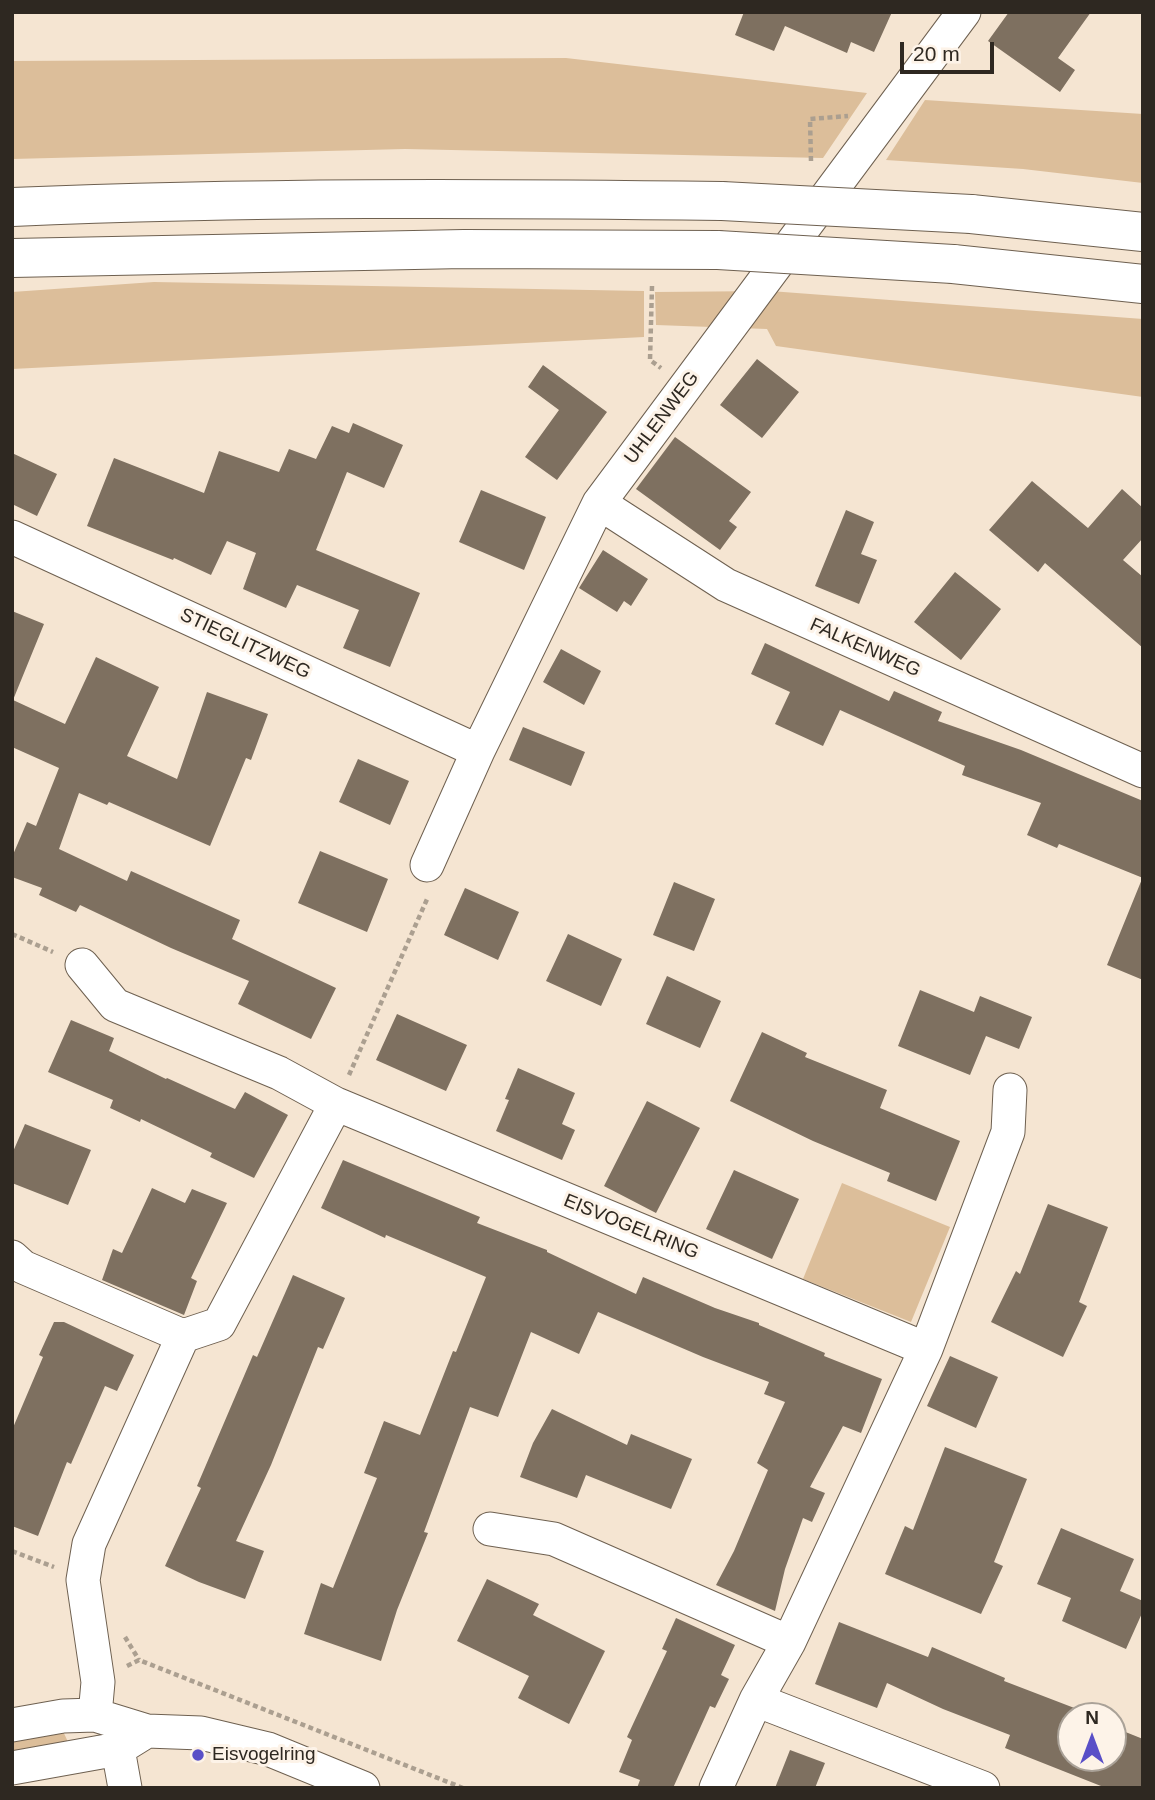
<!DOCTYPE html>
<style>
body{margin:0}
#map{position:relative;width:1155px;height:1800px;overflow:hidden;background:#f5e5d2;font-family:Helvetica,sans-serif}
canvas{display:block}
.frame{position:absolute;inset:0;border:14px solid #2e2821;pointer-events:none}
.north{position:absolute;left:1057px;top:1702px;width:70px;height:70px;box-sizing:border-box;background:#fdf3e8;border:2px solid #aaa298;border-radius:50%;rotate:0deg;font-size:19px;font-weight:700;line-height:28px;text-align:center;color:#2e2821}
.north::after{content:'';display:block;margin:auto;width:24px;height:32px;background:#594fc7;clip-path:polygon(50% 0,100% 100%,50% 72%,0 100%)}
.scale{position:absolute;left:900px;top:42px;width:94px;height:32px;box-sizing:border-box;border:4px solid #2e2821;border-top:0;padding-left:9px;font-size:21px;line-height:24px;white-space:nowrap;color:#2e2821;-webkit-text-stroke:5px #fdf3e8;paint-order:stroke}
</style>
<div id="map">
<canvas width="1155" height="1800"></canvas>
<div class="frame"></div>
<div class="north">N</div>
<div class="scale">20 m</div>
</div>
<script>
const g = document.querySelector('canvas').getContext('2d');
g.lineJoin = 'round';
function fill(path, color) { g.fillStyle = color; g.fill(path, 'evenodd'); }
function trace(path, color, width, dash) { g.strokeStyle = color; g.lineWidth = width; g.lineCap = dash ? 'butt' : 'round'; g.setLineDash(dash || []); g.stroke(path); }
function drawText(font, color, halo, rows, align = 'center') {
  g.font = font + ' Helvetica,sans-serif'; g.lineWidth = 6; g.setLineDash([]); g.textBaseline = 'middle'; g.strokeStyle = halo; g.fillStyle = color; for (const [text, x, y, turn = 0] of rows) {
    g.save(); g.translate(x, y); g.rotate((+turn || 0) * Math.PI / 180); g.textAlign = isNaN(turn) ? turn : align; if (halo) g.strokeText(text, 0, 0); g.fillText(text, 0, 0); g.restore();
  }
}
fill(new Path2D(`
 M 566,58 L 867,93 L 823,158 L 405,149 L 12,159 L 12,61 Z
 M 925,100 L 1143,114 L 1143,183 L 1023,169 L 886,160 Z
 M 154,282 L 644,291 L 644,337 L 12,369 L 12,292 Z
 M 770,291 L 1143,319 L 1143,397 L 776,346 L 767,329 L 656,325 L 655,292 Z
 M 842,1183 L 950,1227 L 911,1322 L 803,1279 Z
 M 62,1729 L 68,1742 L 12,1758 L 12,1736 Z`), '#dcbe9a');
fill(new Path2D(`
 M 744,12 L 892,12 L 874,52 L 851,42 L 847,53 L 785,26 L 774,51 L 735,35 Z
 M 1009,12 L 1091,12 L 1058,58 L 1075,70 L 1060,92 L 988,41 Z
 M 757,359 L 799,392 L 762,438 L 720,405 Z
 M 543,365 L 607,412 L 557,480 L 525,457 L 559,410 L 528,387 Z
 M 353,423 L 403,445 L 384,488 L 347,472 L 316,550 L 420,593 L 390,667 L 343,648 L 359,610 L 297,585 L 286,608 L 243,589 L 256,553 L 227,541 L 211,575 L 174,558 L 173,560 L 87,526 L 114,458 L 204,493 L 219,451 L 279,472 L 289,449 L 316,459 L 332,426 L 349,433 Z
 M 675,437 L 751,492 L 729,521 L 737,527 L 720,550 L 636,489 Z
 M 12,453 L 57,474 L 37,516 L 12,504 Z
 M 1032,481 L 1088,528 L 1122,489 L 1143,508 L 1143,538 L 1123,560 L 1143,577 L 1143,648 L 1045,563 L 1038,572 L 989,530 Z
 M 481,490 L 546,517 L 524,570 L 459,542 Z
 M 846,510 L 874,522 L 861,554 L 877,560 L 859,604 L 815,586 Z
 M 603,550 L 648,579 L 631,606 L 624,601 L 617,612 L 579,588 Z
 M 955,572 L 1001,609 L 961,660 L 914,622 Z
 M 12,611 L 44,624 L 13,700 L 65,724 L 96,657 L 159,687 L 127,756 L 177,779 L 207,692 L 268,714 L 251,760 L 246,758 L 210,846 L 109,802 L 107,805 L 79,793 L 59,849 L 127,881 L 131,871 L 240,920 L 232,939 L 336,988 L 311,1039 L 238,1004 L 249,981 L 171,948 L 80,905 L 76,912 L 39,895 L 42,888 L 12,877 L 12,857 L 27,822 L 36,826 L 59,768 L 12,747 Z
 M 765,643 L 889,701 L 894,691 L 942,712 L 938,721 L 1021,750 L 1143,801 L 1143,878 L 1059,844 L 1057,848 L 1027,835 L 1041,803 L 962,775 L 965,766 L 840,710 L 823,746 L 775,724 L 790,692 L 751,674 Z
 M 561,649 L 601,671 L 584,705 L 543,682 Z
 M 523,727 L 585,752 L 571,786 L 509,760 Z
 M 358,759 L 409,781 L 390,825 L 339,802 Z
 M 320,851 L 388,879 L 367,932 L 298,903 Z
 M 1142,879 L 1143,879 L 1143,980 L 1107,965 Z
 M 674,882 L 715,899 L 694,951 L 653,935 Z
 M 465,888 L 519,912 L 498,960 L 444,935 Z
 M 568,934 L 622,959 L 601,1006 L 546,981 Z
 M 667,976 L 721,1001 L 700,1048 L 646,1024 Z
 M 920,990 L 974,1012 L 980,996 L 1032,1017 L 1019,1049 L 986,1036 L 970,1075 L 898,1046 Z
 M 397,1014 L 467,1045 L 446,1091 L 376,1060 Z
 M 71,1020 L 114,1038 L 109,1051 L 166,1079 L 167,1078 L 235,1109 L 245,1092 L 288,1115 L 254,1178 L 210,1157 L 212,1153 L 141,1119 L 140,1122 L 110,1108 L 113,1100 L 48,1072 Z
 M 762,1032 L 807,1053 L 805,1057 L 887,1090 L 880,1108 L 960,1141 L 936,1201 L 887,1181 L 890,1173 L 813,1141 L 730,1101 Z
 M 518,1068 L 575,1093 L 562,1124 L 575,1130 L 562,1160 L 496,1131 L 509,1100 L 505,1099 Z
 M 647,1101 L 700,1128 L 656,1213 L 604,1186 Z
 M 25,1124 L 91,1150 L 68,1205 L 12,1183 L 12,1154 Z
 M 343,1160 L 480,1217 L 477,1223 L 547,1250 L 547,1252 L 636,1294 L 643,1277 L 715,1308 L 759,1323 L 759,1325 L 825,1353 L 824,1356 L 882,1379 L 861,1433 L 843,1426 L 810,1487 L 825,1493 L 812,1522 L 803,1518 L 785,1569 L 775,1611 L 716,1585 L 734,1551 L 768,1470 L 757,1463 L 785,1402 L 764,1394 L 769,1382 L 703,1357 L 598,1312 L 579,1354 L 531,1332 L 498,1417 L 470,1407 L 424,1532 L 428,1533 L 397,1610 L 381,1661 L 304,1634 L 321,1583 L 333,1588 L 377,1478 L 364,1473 L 384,1421 L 420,1435 L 453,1351 L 456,1352 L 486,1277 L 386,1235 L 385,1238 L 321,1208 Z
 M 734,1170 L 799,1199 L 772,1259 L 706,1229 Z
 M 152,1188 L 185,1203 L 192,1189 L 227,1203 L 191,1278 L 197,1281 L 184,1315 L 102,1280 L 113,1249 L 122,1253 Z
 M 1048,1204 L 1108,1227 L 1079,1302 L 1087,1306 L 1063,1357 L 991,1322 L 1016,1271 L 1020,1274 Z
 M 293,1275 L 345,1298 L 323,1349 L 318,1347 L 271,1465 L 236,1541 L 264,1551 L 245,1599 L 199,1582 L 165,1566 L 201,1488 L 197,1486 L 253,1355 L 257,1357 Z
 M 54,1322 L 64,1322 L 134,1355 L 117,1391 L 105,1386 L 71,1464 L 67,1462 L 38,1536 L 12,1526 L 12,1430 L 43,1357 L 39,1355 Z
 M 950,1356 L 998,1377 L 976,1428 L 927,1406 Z
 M 552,1409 L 627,1445 L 631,1434 L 692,1459 L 671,1509 L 586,1475 L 577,1498 L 520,1477 L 533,1443 Z
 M 945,1447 L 1027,1479 L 994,1562 L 1003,1566 L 981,1614 L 885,1574 L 905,1526 L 913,1530 Z
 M 1061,1528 L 1134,1559 L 1120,1591 L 1143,1601 L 1143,1611 L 1126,1649 L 1062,1621 L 1071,1598 L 1037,1584 Z
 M 487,1579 L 539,1604 L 533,1615 L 605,1651 L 569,1724 L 518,1698 L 529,1676 L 457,1641 Z
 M 676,1618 L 735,1645 L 721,1675 L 729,1679 L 715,1708 L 710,1706 L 673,1788 L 637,1788 L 640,1780 L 619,1772 L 632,1740 L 627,1737 L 667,1651 L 662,1649 Z
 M 839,1622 L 928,1657 L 932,1647 L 1005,1678 L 1004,1681 L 1090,1714 L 1090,1716 L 1071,1716 L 1071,1758 L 1113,1758 L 1113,1727 L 1143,1739 L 1143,1788 L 1106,1788 L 1005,1748 L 1010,1735 L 943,1709 L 887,1683 L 877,1708 L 815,1684 Z
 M 790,1750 L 825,1763 L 815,1788 L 775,1788 Z`), '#7e7060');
const street = new Path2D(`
 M 599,503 L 726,585 L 1143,771
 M 12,537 L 478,751
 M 427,865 L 478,751 L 599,503 L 964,12
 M 82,965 L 115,1005 L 279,1073 L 336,1104
 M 12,1257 L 23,1267 L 183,1336
 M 926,1349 L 1008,1132 L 1010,1090
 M 490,1529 L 554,1539 L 789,1642
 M 756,1700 L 983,1788
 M 95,1715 L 98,1682 L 83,1580 L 89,1544 L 183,1336 L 219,1324 L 336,1104 L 926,1349 L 789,1642 L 756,1700 L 716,1788
 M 12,1725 L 63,1716 L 95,1715 L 147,1731 L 201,1733 L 268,1749 L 363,1788
 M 118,1749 L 125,1788
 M 12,1768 L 118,1749 L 147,1731`);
const highway = new Path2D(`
 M 12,207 C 248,197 485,198 722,201
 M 971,214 L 1143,232
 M 12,258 L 464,249 L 718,250
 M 953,264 L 1143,284`);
trace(street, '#6e6050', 35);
trace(highway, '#6e6050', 40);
trace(new Path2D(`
 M 811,161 L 810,119 L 848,116
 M 652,286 L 650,360 L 661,368
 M 12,934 L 53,952
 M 349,1075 L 428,897
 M 12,1551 L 54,1567
 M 125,1637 L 139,1660
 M 127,1666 L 139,1660 L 463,1788`), '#ab9f90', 4.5, [5, 3.5]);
trace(street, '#fff', 33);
trace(highway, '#fff', 38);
const highwayBridge = new Path2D(`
 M 722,201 L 971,214
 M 718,250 L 953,264`);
trace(highwayBridge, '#6e6050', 40, []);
trace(highwayBridge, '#fff', 38);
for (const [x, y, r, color] of [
 [198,1755,7,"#594fc7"]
]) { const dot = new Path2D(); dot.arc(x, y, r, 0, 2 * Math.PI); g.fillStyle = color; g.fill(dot); trace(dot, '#fdf3e8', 2.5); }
drawText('19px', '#2e2821', '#fdf3e8', [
 ["UHLENWEG",662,418,-53],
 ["STIEGLITZWEG",245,644,25],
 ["FALKENWEG",865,648,24],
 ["EISVOGELRING",631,1227,22]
]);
drawText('19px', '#2e2821', '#fdf3e8', [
 ["Eisvogelring",212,1755]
], 'left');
</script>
